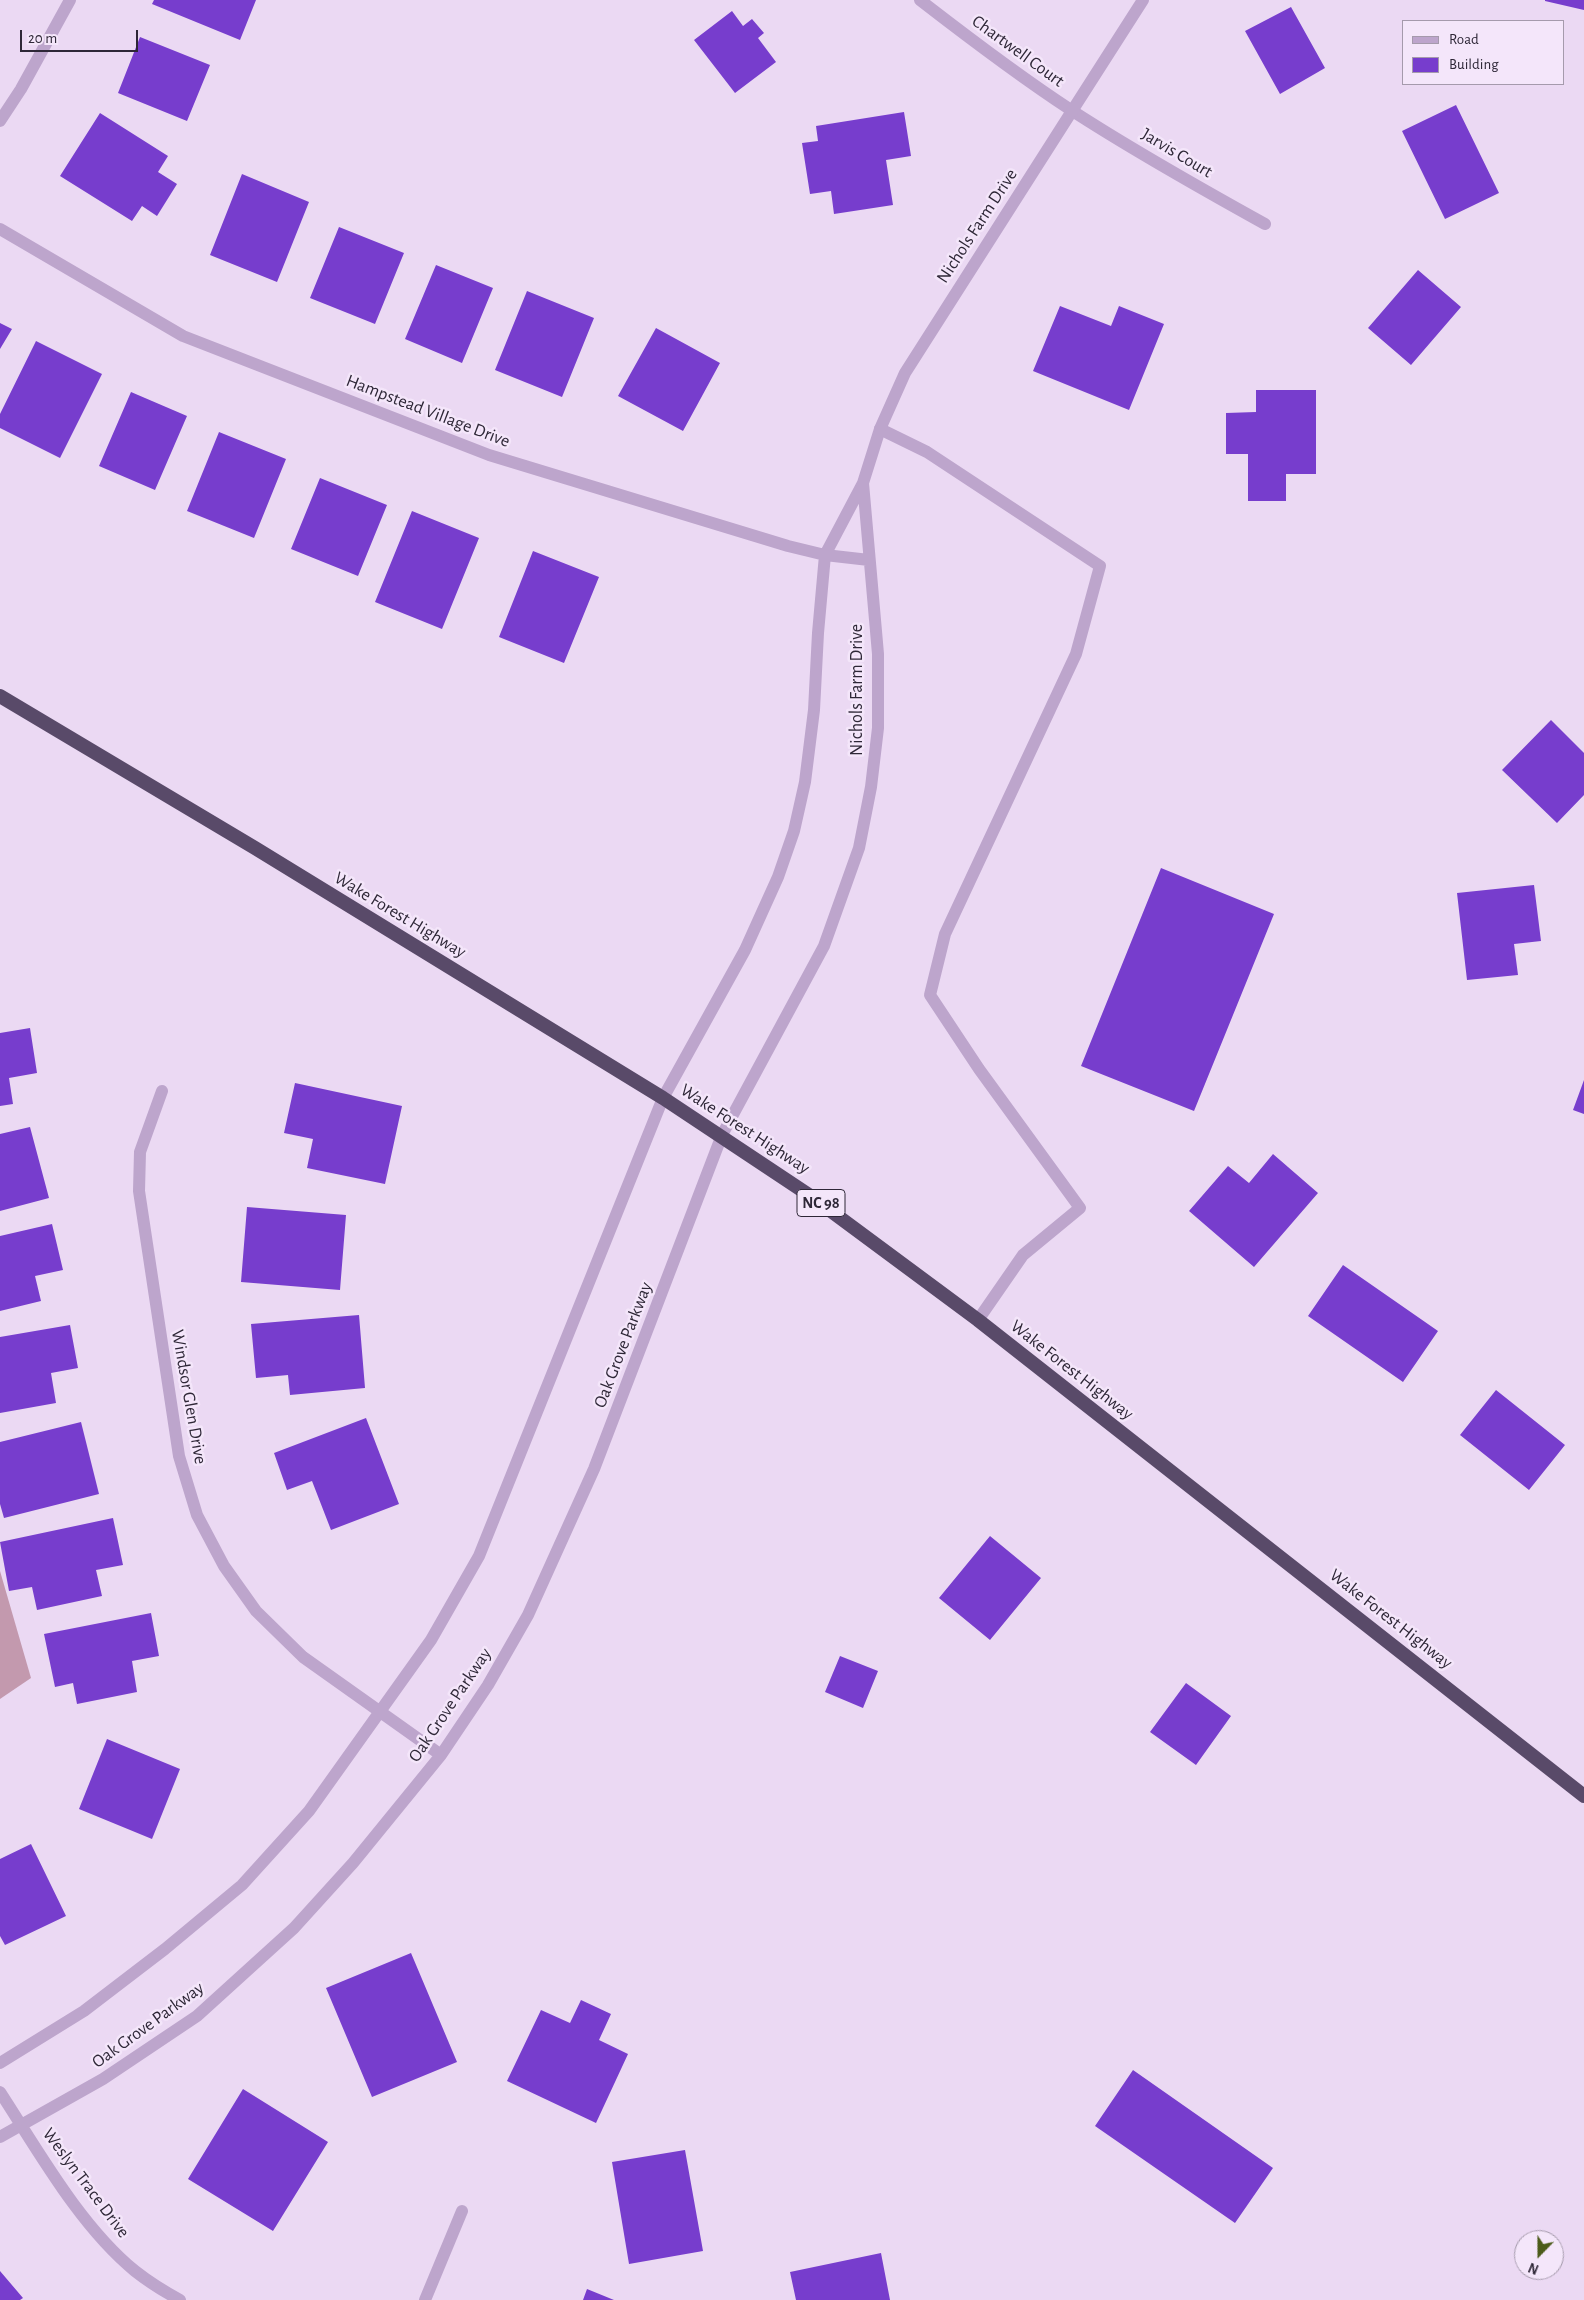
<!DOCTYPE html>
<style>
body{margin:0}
#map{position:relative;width:1584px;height:2300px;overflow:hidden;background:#ebd9f3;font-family:"Alegreya Sans",sans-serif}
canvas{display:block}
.legend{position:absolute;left:1402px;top:20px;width:162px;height:65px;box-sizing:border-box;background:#f4e6fa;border:1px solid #a59aac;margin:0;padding:6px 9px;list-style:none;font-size:15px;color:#2e2737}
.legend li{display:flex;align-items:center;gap:10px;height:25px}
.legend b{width:25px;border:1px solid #a59aac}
.north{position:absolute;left:1514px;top:2230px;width:50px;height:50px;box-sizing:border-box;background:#f4e6fa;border:1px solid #a59aac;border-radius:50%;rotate:202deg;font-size:14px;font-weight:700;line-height:20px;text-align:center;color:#2e2737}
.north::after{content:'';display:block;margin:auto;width:18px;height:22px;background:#4c5b1a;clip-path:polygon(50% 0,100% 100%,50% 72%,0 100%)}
.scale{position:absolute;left:20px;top:30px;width:118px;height:22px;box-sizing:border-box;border:2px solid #2e2737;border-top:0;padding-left:6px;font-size:15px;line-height:18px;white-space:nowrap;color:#2e2737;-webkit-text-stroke:4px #f4e6fa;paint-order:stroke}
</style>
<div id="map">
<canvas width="1584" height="2300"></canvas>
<ul class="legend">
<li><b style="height:6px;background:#bda5cc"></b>Road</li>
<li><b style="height:14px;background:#773dcd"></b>Building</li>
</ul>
<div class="north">N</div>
<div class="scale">20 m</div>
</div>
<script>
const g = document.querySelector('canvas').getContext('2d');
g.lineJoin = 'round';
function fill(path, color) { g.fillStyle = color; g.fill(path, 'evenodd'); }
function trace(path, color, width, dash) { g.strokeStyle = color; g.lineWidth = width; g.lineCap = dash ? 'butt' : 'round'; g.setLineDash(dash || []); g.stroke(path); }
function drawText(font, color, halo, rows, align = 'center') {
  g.font = font + ' "Alegreya Sans",sans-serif'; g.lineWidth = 5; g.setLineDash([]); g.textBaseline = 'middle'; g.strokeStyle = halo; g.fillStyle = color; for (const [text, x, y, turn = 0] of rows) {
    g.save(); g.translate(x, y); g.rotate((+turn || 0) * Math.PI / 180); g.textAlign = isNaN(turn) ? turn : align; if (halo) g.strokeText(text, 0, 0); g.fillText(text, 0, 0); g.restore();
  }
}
fill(new Path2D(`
 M 0,1571 L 31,1678 L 0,1699 Z`), '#c399ae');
fill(new Path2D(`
 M 154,0 L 256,0 L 240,40 L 152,4 Z
 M 1545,0 L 1584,0 L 1584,10 L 1545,1 Z
 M 1291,7 L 1325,68 L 1280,94 L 1245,31 Z
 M 732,11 L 743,26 L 752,19 L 764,33 L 758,38 L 776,62 L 735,93 L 694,40 Z
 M 140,37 L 210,65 L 187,121 L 118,93 Z
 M 1456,105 L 1499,193 L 1445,219 L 1402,131 Z
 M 904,112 L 911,156 L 886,160 L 893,205 L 834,214 L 831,191 L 810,194 L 802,143 L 818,141 L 816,126 Z
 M 100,113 L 168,156 L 158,172 L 177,184 L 157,216 L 142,206 L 132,221 L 60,176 Z
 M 242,174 L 309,202 L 277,282 L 210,255 Z
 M 339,227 L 404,253 L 375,324 L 310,298 Z
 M 436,265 L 493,288 L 462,363 L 405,339 Z
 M 1418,270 L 1461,307 L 1411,365 L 1368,328 Z
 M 527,291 L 594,318 L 562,397 L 495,370 Z
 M 1060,306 L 1111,326 L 1119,306 L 1164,324 L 1129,410 L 1033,371 Z
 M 0,323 L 12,329 L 0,349 Z
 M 656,328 L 720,363 L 683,431 L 618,396 Z
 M 36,341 L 102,374 L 60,458 L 0,428 L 0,414 Z
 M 1256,390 L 1316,390 L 1316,474 L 1286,474 L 1286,501 L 1248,501 L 1248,454 L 1226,454 L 1226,413 L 1256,412 Z
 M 131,392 L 187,416 L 155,490 L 99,466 Z
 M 219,432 L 286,459 L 254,538 L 187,511 Z
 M 320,478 L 387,505 L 358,576 L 291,549 Z
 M 412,511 L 479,538 L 442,629 L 375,602 Z
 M 533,551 L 599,577 L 564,663 L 499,637 Z
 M 1551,720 L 1584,753 L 1584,795 L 1557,823 L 1502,770 Z
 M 1161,868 L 1274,914 L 1194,1111 L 1081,1066 Z
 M 1534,885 L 1541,941 L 1514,944 L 1518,975 L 1467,980 L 1457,893 Z
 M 30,1028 L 37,1073 L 9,1078 L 13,1104 L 0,1106 L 0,1033 Z
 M 1584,1080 L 1584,1114 L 1573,1110 Z
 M 295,1083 L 402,1106 L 385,1184 L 307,1168 L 313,1139 L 284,1133 Z
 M 30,1127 L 49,1198 L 0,1211 L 0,1134 Z
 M 1273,1154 L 1318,1193 L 1254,1267 L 1189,1211 L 1228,1166 L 1249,1183 Z
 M 247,1207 L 346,1215 L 340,1290 L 241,1282 Z
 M 52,1224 L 63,1270 L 35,1276 L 41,1301 L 0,1311 L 0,1236 Z
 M 1343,1265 L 1438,1331 L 1403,1382 L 1308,1316 Z
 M 359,1315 L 365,1388 L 290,1395 L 288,1375 L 256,1378 L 251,1324 Z
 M 70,1325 L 78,1368 L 51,1373 L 56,1403 L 0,1413 L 0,1337 Z
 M 1496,1390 L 1565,1445 L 1529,1490 L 1460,1435 Z
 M 366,1418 L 399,1504 L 331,1530 L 312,1481 L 287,1490 L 274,1453 Z
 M 81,1422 L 99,1494 L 4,1518 L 0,1504 L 0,1442 Z
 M 113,1518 L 123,1565 L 96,1570 L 102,1596 L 37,1610 L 32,1587 L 9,1591 L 0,1542 Z
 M 990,1536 L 1041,1578 L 990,1640 L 939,1598 Z
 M 151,1613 L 159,1656 L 132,1661 L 137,1692 L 77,1704 L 73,1683 L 55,1687 L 44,1634 Z
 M 840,1656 L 878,1671 L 863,1708 L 825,1692 Z
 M 1186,1683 L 1231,1716 L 1196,1765 L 1150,1732 Z
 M 107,1739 L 180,1769 L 152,1839 L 79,1809 Z
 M 31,1844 L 66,1916 L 5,1945 L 0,1936 L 0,1859 Z
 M 411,1953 L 457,2062 L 372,2097 L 326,1988 Z
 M 581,2000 L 611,2014 L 599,2040 L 628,2054 L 596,2123 L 507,2081 L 541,2010 L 570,2023 Z
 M 1133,2070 L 1273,2168 L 1235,2223 L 1095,2126 Z
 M 243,2089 L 328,2142 L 273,2231 L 188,2179 Z
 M 685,2150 L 703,2251 L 629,2264 L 612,2162 Z
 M 881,2253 L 890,2300 L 796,2300 L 790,2272 Z
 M 0,2271 L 23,2298 L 20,2300 L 0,2300 Z
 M 587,2289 L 614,2300 L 583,2300 Z`), '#773dcd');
trace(new Path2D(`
 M 880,429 L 927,452 L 1100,566 L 1076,654 L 945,934 L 930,995 L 979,1069 L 1080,1208 L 1023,1255 L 978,1320`), '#bda5cc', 12);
trace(new Path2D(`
 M 920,0 C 969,38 1019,76 1071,110 C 1134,151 1200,188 1265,224
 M 0,121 L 21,89 L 70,0
 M 0,229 L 183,336 L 489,455 L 788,546 L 825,555 L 869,560
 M 162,1091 L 140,1152 L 139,1191 L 179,1456 L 197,1515 L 224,1566 L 256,1611 L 303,1657 L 441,1755
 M 0,2063 L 84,2011 L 165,1949 L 242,1885 L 309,1811 L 431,1640 L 479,1556 L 663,1098 L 745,950 L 778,877 L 794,831 L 805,782 L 814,710 L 818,633 L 825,555 L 863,483 L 880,429 L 905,373 L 1072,111
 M 0,2092 C 39,2152 80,2226 135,2271 C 149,2282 165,2292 180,2300
 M 0,2137 L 103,2079 L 197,2016 L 294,1928 L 353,1863 L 441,1755 L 488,1685 L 528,1615 L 594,1469 L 722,1135 L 824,946 L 859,848 L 871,787 L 878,728 L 878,654 L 863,483
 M 425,2300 L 462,2211`), '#bda5cc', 12);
trace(new Path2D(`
 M 1072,111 L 1143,0`), '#bda5cc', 12);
trace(new Path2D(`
 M 0,696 L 255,848 L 663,1098 L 812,1197 L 978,1320 L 1584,1796`), '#594a69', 14);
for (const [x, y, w] of [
 [821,1203,48]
]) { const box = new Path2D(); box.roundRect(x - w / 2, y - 13.5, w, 27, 4); g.fillStyle = '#f4e6fa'; g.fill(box); trace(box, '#2e2737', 1); }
drawText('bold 16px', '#2e2737', null, [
 ["NC 98",821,1203]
]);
drawText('18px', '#2e2737', '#f4e6fa', [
 ["Chartwell Court",1018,51,36],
 ["Jarvis Court",1177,153,31],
 ["Nichols Farm Drive",977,226,-57],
 ["Hampstead Village Drive",428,411,21],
 ["Nichols Farm Drive",857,690,-90],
 ["Wake Forest Highway",400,915,31],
 ["Wake Forest Highway",745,1129,33],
 ["Oak Grove Parkway",623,1345,-69],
 ["Wake Forest Highway",1072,1370,38],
 ["Windsor Glen Drive",189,1397,80],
 ["Wake Forest Highway",1391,1619,38],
 ["Oak Grove Parkway",450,1705,-56],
 ["Oak Grove Parkway",148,2025,-36],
 ["Weslyn Trace Drive",86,2183,53]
]);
</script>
